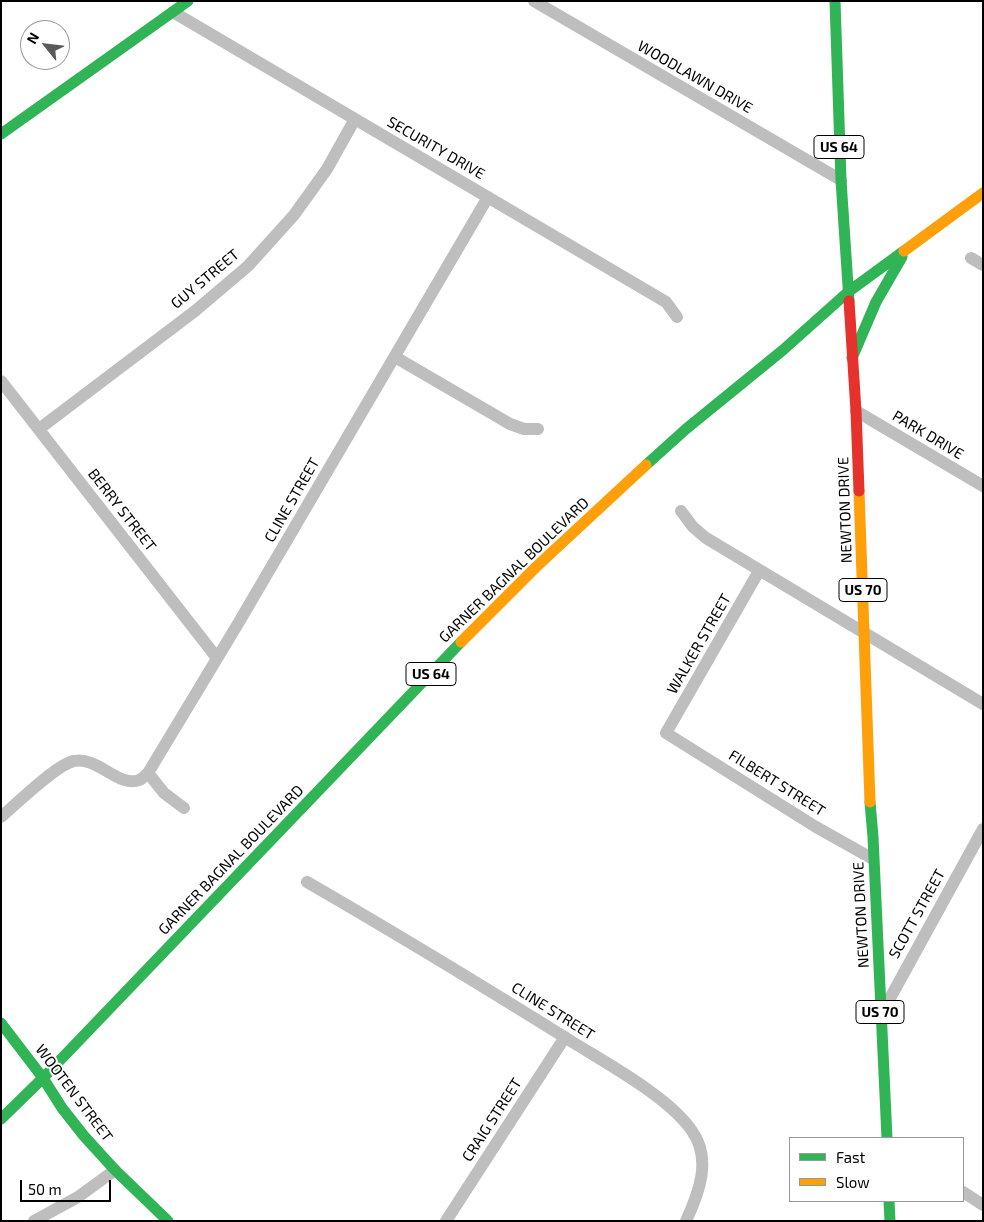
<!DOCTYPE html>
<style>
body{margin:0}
#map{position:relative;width:984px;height:1222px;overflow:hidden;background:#fff;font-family:"Exo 2",sans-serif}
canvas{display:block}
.frame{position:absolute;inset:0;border:2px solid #000;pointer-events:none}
.legend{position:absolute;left:789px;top:1137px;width:175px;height:65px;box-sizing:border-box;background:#fff;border:1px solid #999;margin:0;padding:6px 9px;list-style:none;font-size:15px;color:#000}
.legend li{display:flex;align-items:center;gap:10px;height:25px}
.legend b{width:25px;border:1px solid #999}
.north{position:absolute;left:20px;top:20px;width:50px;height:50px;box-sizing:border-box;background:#fff;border:1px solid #999;border-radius:50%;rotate:299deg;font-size:14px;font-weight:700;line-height:20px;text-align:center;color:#000}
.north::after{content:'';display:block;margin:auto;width:18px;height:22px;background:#595959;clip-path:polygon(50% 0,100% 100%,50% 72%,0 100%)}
.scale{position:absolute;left:20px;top:1180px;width:91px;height:22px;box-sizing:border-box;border:2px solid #000;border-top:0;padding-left:6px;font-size:15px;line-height:18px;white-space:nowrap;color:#000;-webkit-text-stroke:4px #fff;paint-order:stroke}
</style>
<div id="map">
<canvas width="984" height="1222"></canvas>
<div class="frame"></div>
<ul class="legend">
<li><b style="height:6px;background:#30b455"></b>Fast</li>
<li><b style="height:6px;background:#ff9f0a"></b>Slow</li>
</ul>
<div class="north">N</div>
<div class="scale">50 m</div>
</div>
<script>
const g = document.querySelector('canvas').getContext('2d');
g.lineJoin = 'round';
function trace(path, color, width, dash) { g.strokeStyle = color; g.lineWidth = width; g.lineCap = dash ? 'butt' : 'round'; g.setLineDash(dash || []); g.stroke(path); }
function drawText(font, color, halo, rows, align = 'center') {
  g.font = font + ' "Exo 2",sans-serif'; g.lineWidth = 4; g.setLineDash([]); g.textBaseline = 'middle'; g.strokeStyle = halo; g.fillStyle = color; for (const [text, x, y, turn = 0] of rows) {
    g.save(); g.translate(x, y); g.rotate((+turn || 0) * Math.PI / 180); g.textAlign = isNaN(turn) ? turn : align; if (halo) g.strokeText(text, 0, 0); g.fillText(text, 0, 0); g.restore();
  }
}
trace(new Path2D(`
 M 534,1 L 841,180
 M 173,12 L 666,302 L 677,317
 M 971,258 L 983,265
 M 395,357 L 510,424 L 524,429 L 538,429
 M 1,381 L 217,658
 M 856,411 L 983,486
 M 39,429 L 195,311 L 248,266 L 294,215 L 327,169 L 355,119
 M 681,511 L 693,527 L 706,538 L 983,704
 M 759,571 L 666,733 L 816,827 L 873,859
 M 148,773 L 164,793 L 184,808
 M 1,817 C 16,804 57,764 74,761 C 97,756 119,788 139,780 C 142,779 145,776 148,773 L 239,622 L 488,197
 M 307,882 C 397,934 486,988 574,1043 C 608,1064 670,1098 692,1131 C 712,1159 699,1193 686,1221
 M 883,1011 L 983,829
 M 963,1192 L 983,1205
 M 34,1221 L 78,1197 L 115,1170
 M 446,1221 L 565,1037`), '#bebebe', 12);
trace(new Path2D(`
 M 835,1 L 841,180 L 849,301
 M 1,134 L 188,1
 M 852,358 L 876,302 L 902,257
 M 646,465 L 686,429 L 783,350 L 848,292 L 904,251
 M 870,802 L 873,837 L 887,1138
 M 1,1023 L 43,1078 L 62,1108 L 84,1136 L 115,1170 L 168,1221
 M 1,1119 L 43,1078 L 461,642
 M 889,1201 L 890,1221`), '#30b455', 11);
trace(new Path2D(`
 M 904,251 L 983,193
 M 859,491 L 870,802
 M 461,642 L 536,567 L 646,465`), '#ff9f0a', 11);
trace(new Path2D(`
 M 849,301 L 856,411 L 859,491`), '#e5322d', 11);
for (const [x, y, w] of [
 [839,147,50],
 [863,590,48],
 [431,674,50],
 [880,1012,48]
]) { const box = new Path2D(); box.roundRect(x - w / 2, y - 11.5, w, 23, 4); g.fillStyle = '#fff'; g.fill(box); trace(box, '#000', 1); }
drawText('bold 14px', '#000', null, [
 ["US 64",839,147],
 ["US 70",863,590],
 ["US 64",431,674],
 ["US 70",880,1012]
]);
drawText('15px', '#000', '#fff', [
 ["WOODLAWN DRIVE",695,77,30],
 ["SECURITY DRIVE",436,148,30],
 ["GUY STREET",205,279,-40],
 ["PARK DRIVE",928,435,31],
 ["CLINE STREET",292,500,-60],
 ["BERRY STREET",122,510,52],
 ["NEWTON DRIVE",845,510,-92],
 ["GARNER BAGNAL BOULEVARD",514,570,-44],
 ["WALKER STREET",699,644,-60],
 ["FILBERT STREET",777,783,32],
 ["GARNER BAGNAL BOULEVARD",231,860,-46],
 ["SCOTT STREET",917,914,-61],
 ["NEWTON DRIVE",861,915,-93],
 ["CLINE STREET",553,1011,32],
 ["WOOTEN STREET",74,1093,53],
 ["CRAIG STREET",492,1120,-57]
]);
</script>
